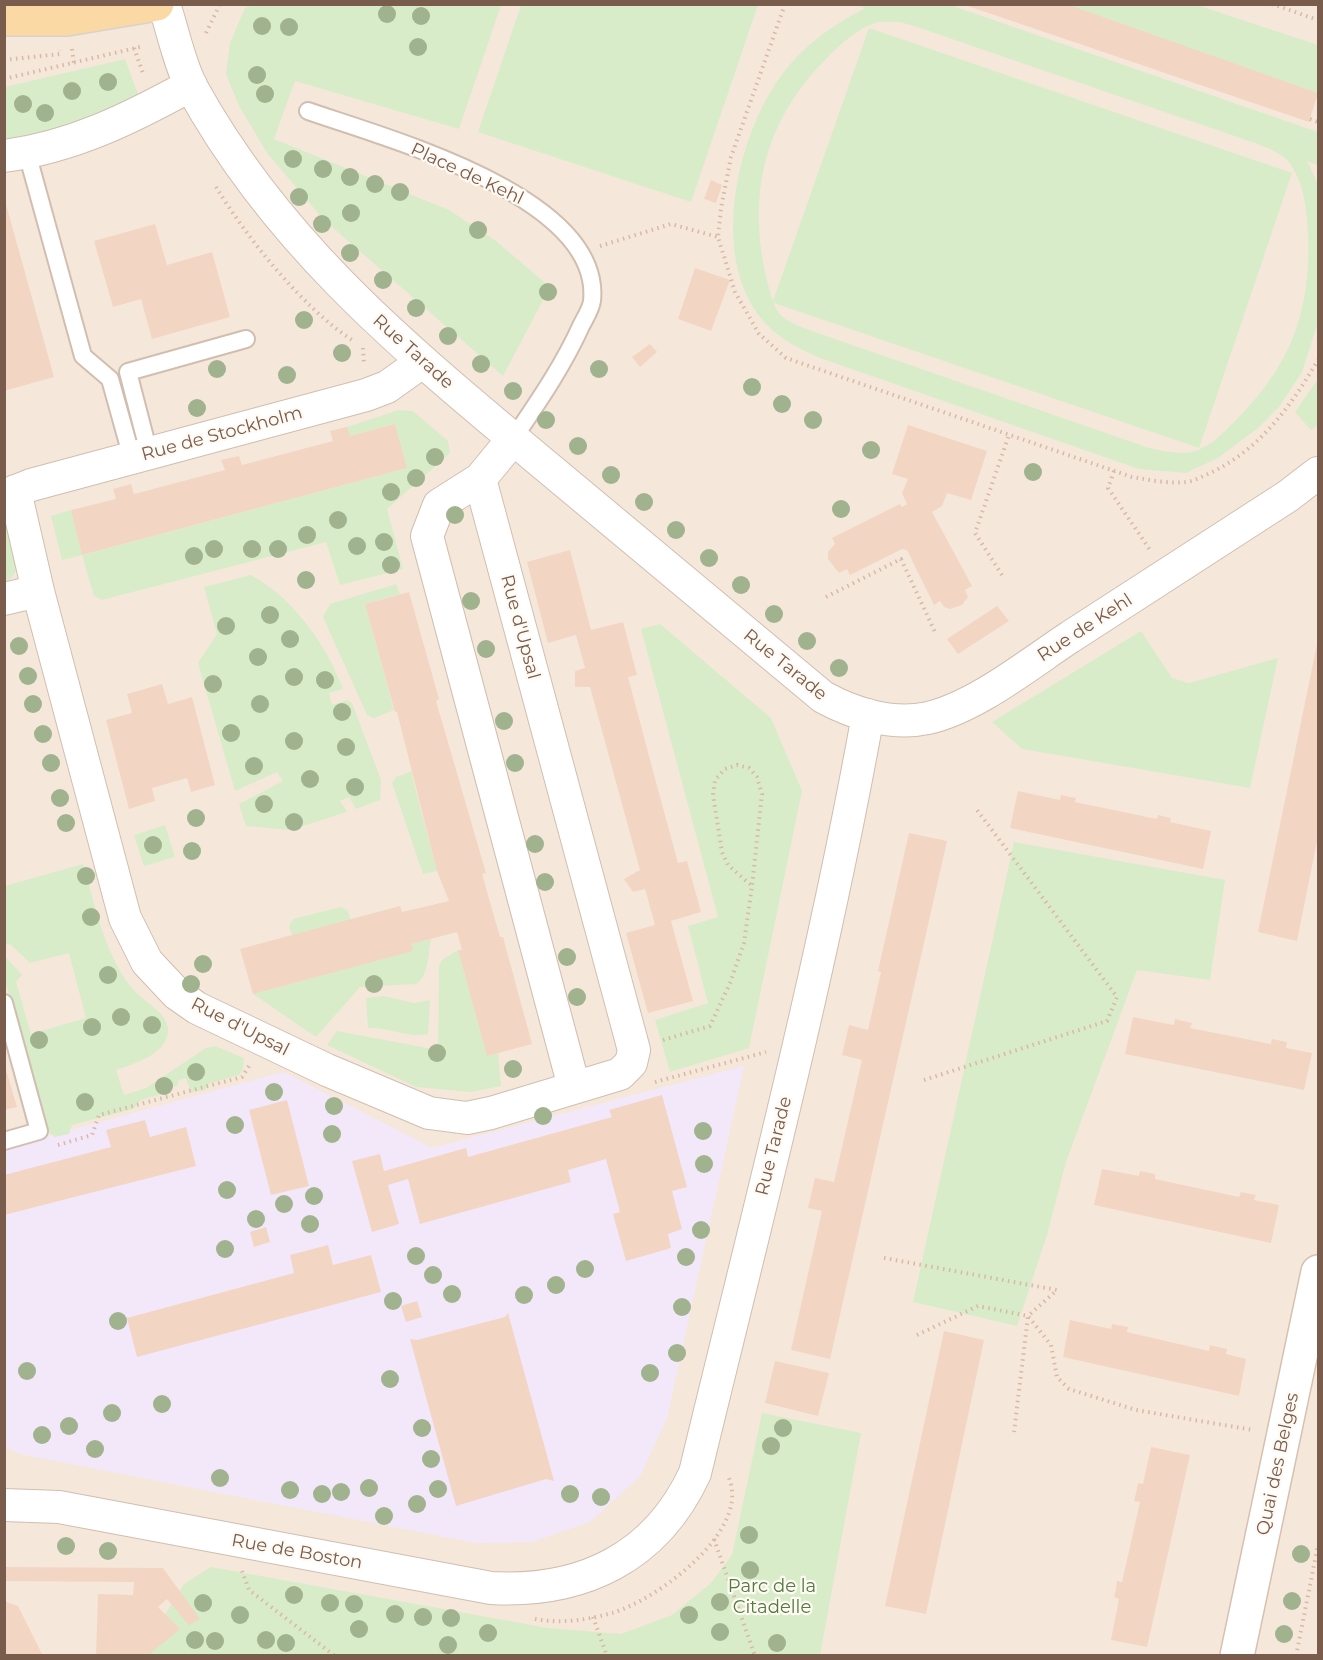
<!DOCTYPE html>
<style>
body{margin:0}
#map{position:relative;width:1323px;height:1660px;overflow:hidden;background:#fdf6ec;font-family:Montserrat,sans-serif}
canvas{display:block}
.frame{position:absolute;inset:0;border:6px solid #7a5c4d;pointer-events:none}
</style>
<div id="map">
<canvas width="1323" height="1660"></canvas>
<div class="frame"></div>
</div>
<script>
const g = document.querySelector('canvas').getContext('2d');
g.lineJoin = 'round';
function fill(path, color) { g.fillStyle = color; g.fill(path, 'evenodd'); }
function trace(path, color, width, dash) { g.strokeStyle = color; g.lineWidth = width; g.lineCap = dash ? 'butt' : 'round'; g.setLineDash(dash || []); g.stroke(path); }
function drawText(font, color, halo, rows, align = 'center') {
  g.font = font + ' Montserrat,sans-serif'; g.lineWidth = 4.5; g.setLineDash([]); g.textBaseline = 'middle'; g.strokeStyle = halo; g.fillStyle = color; for (const [text, x, y, turn = 0] of rows) {
    g.save(); g.translate(x, y); g.rotate((+turn || 0) * Math.PI / 180); g.textAlign = isNaN(turn) ? turn : align; if (halo) g.strokeText(text, 0, 0); g.fillText(text, 0, 0); g.restore();
  }
}
fill(new Path2D(`
 M 5,5 L 1318,5 L 1318,1655 L 5,1655 Z`), '#f5e8da');
fill(new Path2D(`
 M 744,1066 L 667,1418 L 640,1476 L 590,1522 L 531,1542 L 476,1543 L 20,1454 L 5,1446 L 5,1148 L 284,1072 L 432,1148 Z`), '#f3e8fa');
fill(new Path2D(`
 M 252,5 L 501,5 L 459,129 L 295,81 L 274,139 L 449,210 L 496,241 L 550,287 L 503,376 L 324,220 L 267,153 L 239,106 L 226,74 L 230,43 L 245,8 Z
 M 521,5 L 758,5 L 691,202 L 478,132 Z
 M 857,5 L 950,5 L 1318,132 L 1318,165 L 1307,161 L 1318,184 L 1318,322 L 1302,372 L 1279,407 L 1258,428 L 1218,458 L 1186,473 L 1139,469 L 820,358 C 800,349 782,341 766,324 C 709,263 735,142 778,80 C 801,47 831,26 865,8 ZM 878,22 L 900,22 L 917,27 L 1252,142 C 1264,147 1279,151 1288,161 C 1304,181 1307,210 1308,235 C 1311,313 1290,367 1234,422 C 1223,433 1213,444 1198,450 C 1183,456 1164,451 1149,448 L 812,331 C 797,325 778,320 774,303 L 1199,448 L 1292,173 L 869,28 L 773,301 C 745,211 757,128 826,59 C 841,44 857,28 878,22 Z
 M 1066,5 L 1197,5 L 1318,45 L 1318,93 Z
 M 125,59 L 138,94 L 88,120 L 5,145 L 5,87 Z
 M 1318,379 L 1318,425 L 1311,430 L 1295,412 Z
 M 399,410 L 413,411 L 448,441 L 450,453 L 387,509 L 403,569 L 340,585 L 326,542 L 102,600 L 94,596 L 82,555 L 62,560 L 51,516 L 71,510 L 83,555 L 407,468 L 395,424 L 350,436 L 347,427 Z
 M 5,515 C 9,532 30,573 5,581 Z
 M 251,575 C 294,599 326,644 343,689 L 329,693 L 332,705 L 347,700 L 352,703 L 381,780 L 380,800 L 356,809 L 349,797 L 340,801 L 347,812 L 290,830 L 246,826 L 239,804 L 283,781 L 277,772 L 235,791 L 198,663 L 217,634 L 204,587 Z
 M 396,584 L 400,594 L 365,604 L 394,710 L 374,718 L 367,715 L 323,617 L 330,604 Z
 M 660,624 L 771,718 L 802,791 L 749,1048 L 670,1072 L 655,1020 L 708,1003 L 688,926 L 718,917 L 641,629 Z
 M 1141,631 L 1172,678 L 1189,683 L 1278,658 L 1250,788 L 1022,749 L 992,722 Z
 M 413,771 L 412,776 L 437,871 L 423,874 L 392,783 L 396,777 Z
 M 165,825 L 175,857 L 144,866 L 134,835 Z
 M 1014,842 L 1225,880 L 1210,980 L 1137,970 L 1066,1162 L 1047,1235 L 1017,1326 L 913,1302 Z
 M 83,864 C 95,904 104,953 131,987 C 141,1001 169,1012 168,1031 C 167,1054 134,1064 116,1070 L 124,1095 L 146,1088 L 206,1048 L 215,1046 L 244,1058 L 243,1069 L 239,1075 L 210,1083 L 205,1090 L 191,1092 L 186,1078 L 178,1081 L 178,1085 L 168,1089 L 166,1093 L 141,1100 L 133,1109 L 72,1125 L 69,1134 L 55,1137 L 47,1131 L 5,981 L 5,956 L 22,975 L 16,982 L 31,1034 L 86,1018 L 69,953 L 30,963 L 10,944 L 5,945 L 5,886 Z
 M 341,907 L 348,911 L 351,920 L 292,935 L 289,926 L 293,919 Z
 M 431,939 C 428,953 429,976 416,984 L 360,987 L 316,1037 L 253,994 L 412,951 L 411,944 Z
 M 458,950 L 487,1056 L 498,1053 L 501,1086 L 471,1092 L 416,1087 L 327,1045 L 337,1031 L 438,1050 L 439,966 L 442,960 Z
 M 384,996 L 414,1003 L 430,1000 L 428,1034 C 406,1038 389,1027 368,1028 L 366,998 Z
 M 762,1413 L 861,1433 L 820,1655 L 139,1656 L 184,1584 L 211,1567 L 548,1628 L 621,1634 L 672,1615 L 711,1583 L 732,1555 Z`), '#d8ecc9');
fill(new Path2D(`
 M 962,4 L 1066,4 L 1318,93 L 1309,122 Z
 M 711,180 L 722,185 L 716,203 L 704,199 Z
 M 4,197 L 54,377 L 4,391 Z
 M 155,224 L 167,265 L 212,252 L 230,317 L 152,339 L 141,299 L 113,307 L 94,241 Z
 M 695,268 L 730,280 L 711,331 L 678,319 Z
 M 650,344 L 657,352 L 640,367 L 632,357 Z
 M 395,424 L 407,468 L 82,555 L 71,510 L 116,499 L 113,489 L 131,484 L 134,494 L 225,470 L 221,460 L 239,456 L 242,465 L 333,441 L 330,431 L 347,427 L 350,436 Z
 M 908,425 L 987,451 L 971,500 L 947,493 L 942,506 L 932,512 L 972,586 L 965,590 L 968,597 L 962,605 L 950,609 L 944,607 L 940,601 L 934,605 L 907,550 L 902,549 L 850,575 L 847,569 L 839,573 L 828,559 L 828,552 L 835,544 L 832,538 L 900,504 L 902,507 L 907,504 L 902,493 L 908,479 L 892,474 Z
 M 570,550 L 591,630 L 623,622 L 637,675 L 628,677 L 653,771 L 678,863 L 687,861 L 701,912 L 671,921 L 693,1001 L 648,1013 L 626,933 L 655,925 L 645,889 L 633,892 L 624,879 L 640,870 L 590,687 L 575,687 L 575,671 L 585,668 L 576,635 L 548,643 L 527,562 Z
 M 409,592 L 439,699 L 436,701 L 486,873 L 482,874 L 500,937 L 503,937 L 532,1044 L 487,1056 L 458,950 L 462,950 L 457,932 L 411,944 L 413,951 L 253,994 L 240,949 L 396,907 L 400,906 L 402,912 L 449,901 L 437,871 L 397,712 L 395,712 L 365,604 Z
 M 997,606 L 1009,621 L 958,654 L 947,639 Z
 M 1317,644 L 1318,836 L 1297,941 L 1258,932 Z
 M 162,684 L 168,704 L 192,697 L 215,785 L 191,792 L 187,778 L 152,788 L 155,801 L 129,809 L 106,720 L 132,713 L 127,694 Z
 M 1018,791 L 1060,800 L 1061,795 L 1076,798 L 1075,802 L 1157,819 L 1158,815 L 1171,818 L 1170,822 L 1211,831 L 1203,869 L 1010,828 Z
 M 909,833 L 947,841 L 830,1359 L 791,1350 L 822,1211 L 808,1208 L 815,1178 L 834,1182 L 862,1060 L 842,1055 L 849,1025 L 868,1030 L 881,972 L 878,971 Z
 M 1133,1017 L 1174,1025 L 1175,1019 L 1183,1021 L 1192,1023 L 1190,1028 L 1271,1044 L 1272,1039 L 1287,1042 L 1286,1048 L 1312,1053 L 1304,1090 L 1125,1054 Z
 M 4,1063 L 17,1107 L 4,1110 Z
 M 662,1095 L 687,1187 L 672,1191 L 682,1229 L 668,1234 L 671,1248 L 626,1261 L 613,1214 L 620,1212 L 606,1159 L 568,1170 L 571,1182 L 420,1224 L 408,1179 L 388,1185 L 399,1224 L 372,1232 L 352,1161 L 380,1154 L 384,1171 L 466,1148 L 468,1157 L 612,1117 L 609,1110 Z
 M 287,1100 L 309,1186 L 271,1195 L 249,1110 Z
 M 145,1120 L 150,1137 L 186,1127 L 196,1166 L 4,1215 L 4,1175 L 111,1147 L 106,1130 Z
 M 1102,1169 L 1139,1176 L 1140,1171 L 1155,1174 L 1155,1179 L 1239,1197 L 1241,1192 L 1256,1195 L 1254,1200 L 1279,1205 L 1271,1243 L 1094,1205 Z
 M 266,1227 L 270,1242 L 254,1247 L 250,1232 Z
 M 328,1245 L 333,1265 L 371,1255 L 381,1292 L 137,1357 L 127,1318 L 294,1273 L 290,1255 Z
 M 417,1301 L 422,1317 L 406,1322 L 401,1306 Z
 M 508,1313 L 554,1481 L 546,1479 L 456,1506 L 410,1339 L 417,1340 L 505,1317 Z
 M 1070,1320 L 1111,1329 L 1112,1324 L 1128,1327 L 1127,1332 L 1209,1351 L 1210,1345 L 1227,1349 L 1226,1354 L 1246,1359 L 1239,1396 L 1063,1357 Z
 M 944,1331 L 984,1340 L 926,1614 L 885,1606 Z
 M 775,1361 L 829,1373 L 818,1416 L 765,1403 Z
 M 1151,1447 L 1190,1455 L 1147,1647 L 1111,1640 L 1119,1599 L 1114,1597 L 1116,1589 L 1117,1581 L 1122,1582 L 1140,1502 L 1134,1501 L 1136,1493 L 1138,1483 L 1143,1484 Z
 M 4,1567 L 163,1568 L 200,1619 L 189,1625 L 167,1599 L 158,1607 L 180,1629 L 147,1656 L 96,1656 L 98,1594 L 133,1595 L 134,1582 L 4,1581 Z
 M 4,1601 L 18,1606 L 43,1656 L 4,1656 Z`), '#f3d5c3');
const lane = new Path2D(`
 M 308,111 C 385,138 603,196 592,301 C 591,309 585,318 581,326 C 563,366 538,402 513,439
 M 27,153 L 83,356 L 110,379 L 132,458
 M 149,453 L 128,372 L 246,339
 M 4,1003 L 39,1131 L 4,1141`);
const street = new Path2D(`
 M 164,4 C 173,31 179,63 192,88 C 280,248 409,351 546,466 C 638,543 731,620 823,697 C 854,714 893,726 928,718 C 976,707 1029,664 1070,637 C 1143,590 1216,543 1288,496 L 1318,473
 M 4,156 C 73,147 131,118 191,85
 M 513,439 L 480,479 L 439,505 L 427,536 L 574,1087
 M 15,491 L 38,591 L 125,918 L 147,962 L 177,994 L 197,1008 L 327,1070 L 429,1113 L 467,1118 L 491,1113 L 620,1074 L 631,1063 L 634,1050 L 480,479
 M 4,496 L 31,485 L 366,395 L 387,387 L 422,362
 M 4,599 L 38,591
 M 4,1505 L 59,1507 L 491,1588 C 582,1593 656,1558 695,1473 C 756,1221 822,970 868,715`);
const secondary = new Path2D(`
 M 1237,1656 L 1318,1272`);
const primary = new Path2D(`
 M 4,19 L 67,19 L 157,4`);
trace(lane, '#d1beb0', 20);
trace(street, '#d1beb0', 34);
trace(secondary, '#d6c0b0', 36);
trace(primary, '#dad1cd', 36);
trace(new Path2D(`
 M 785,4 L 731,157 L 721,208 L 718,237 L 735,292 L 759,334 L 786,358 L 1132,477 C 1150,480 1168,484 1187,482 C 1194,481 1201,477 1208,474 C 1259,451 1291,406 1318,360
 M 1272,4 L 1318,20
 M 206,33 L 220,4
 M 134,48 L 144,76
 M 72,49 L 74,63
 M 4,60 L 60,54 L 60,50
 M 4,79 L 144,46
 M 1310,119 L 1318,122
 M 216,187 C 247,238 303,308 352,340
 M 600,246 L 671,224 L 718,237
 M 363,348 L 364,364
 M 1114,471 L 1108,488 L 1150,550
 M 1002,575 L 975,533 L 1009,435
 M 826,597 L 901,559 L 935,632
 M 663,1040 L 710,1026 L 730,983 L 744,943 L 752,886 L 762,794 L 757,777 L 749,768 L 737,765 L 725,769 L 715,780 L 713,795 L 722,852 L 728,865 L 752,886
 M 924,1080 L 1107,1021 L 1117,997 L 977,810
 M 655,1082 L 766,1052
 M 58,1145 L 92,1135 L 99,1115 L 242,1077 L 249,1066
 M 884,1258 L 1057,1290 L 1028,1316 L 1051,1345 L 1057,1377 L 1069,1389 L 1136,1410 L 1253,1430
 M 917,1335 L 978,1306 L 1028,1316 L 1014,1432
 M 714,1539 L 755,1656
 M 242,1571 L 249,1590 L 335,1656
 M 593,1617 L 607,1656
 M 535,1619 C 560,1624 587,1620 612,1613 C 657,1600 756,1528 727,1474
 M 1296,1656 L 1318,1545`), '#d9b8a5', 4, [1.5, 4.5]);
trace(lane, '#fff', 16);
trace(street, '#fff', 32);
trace(secondary, '#fff', 33);
trace(primary, '#fbd9a5', 33);
g.fillStyle = '#a0b28e';
for (const [x, y] of [
 [387,14],
 [421,16],
 [262,26],
 [289,27],
 [418,47],
 [257,75],
 [108,82],
 [72,91],
 [265,94],
 [23,104],
 [45,113],
 [293,159],
 [323,169],
 [350,177],
 [375,184],
 [400,192],
 [299,197],
 [351,213],
 [322,224],
 [478,230],
 [350,253],
 [383,280],
 [548,292],
 [416,308],
 [304,320],
 [448,336],
 [342,353],
 [481,364],
 [217,369],
 [599,369],
 [287,375],
 [752,387],
 [513,391],
 [782,404],
 [197,408],
 [546,420],
 [813,420],
 [578,446],
 [871,450],
 [435,457],
 [1033,472],
 [611,475],
 [416,478],
 [391,492],
 [644,502],
 [841,509],
 [455,515],
 [338,520],
 [676,530],
 [307,535],
 [384,542],
 [357,546],
 [214,549],
 [252,549],
 [278,549],
 [194,556],
 [709,558],
 [391,565],
 [306,580],
 [741,585],
 [471,601],
 [774,614],
 [270,615],
 [226,626],
 [290,639],
 [807,641],
 [19,646],
 [486,649],
 [258,657],
 [839,668],
 [28,676],
 [294,677],
 [325,680],
 [213,684],
 [33,704],
 [260,704],
 [342,712],
 [504,721],
 [231,733],
 [43,734],
 [294,741],
 [346,747],
 [51,763],
 [515,763],
 [254,766],
 [310,779],
 [355,787],
 [60,798],
 [264,804],
 [196,818],
 [294,822],
 [66,823],
 [535,844],
 [153,845],
 [192,851],
 [86,876],
 [545,882],
 [91,917],
 [567,957],
 [203,964],
 [108,975],
 [191,984],
 [374,984],
 [577,997],
 [121,1017],
 [152,1025],
 [92,1027],
 [39,1040],
 [437,1053],
 [513,1069],
 [196,1072],
 [164,1086],
 [274,1092],
 [85,1102],
 [334,1106],
 [543,1116],
 [235,1125],
 [703,1131],
 [332,1134],
 [704,1164],
 [227,1190],
 [314,1196],
 [284,1204],
 [256,1219],
 [310,1224],
 [701,1230],
 [225,1249],
 [416,1256],
 [686,1257],
 [585,1269],
 [433,1275],
 [556,1285],
 [452,1294],
 [524,1295],
 [393,1301],
 [682,1307],
 [118,1321],
 [677,1353],
 [27,1371],
 [650,1373],
 [390,1379],
 [162,1404],
 [112,1413],
 [69,1426],
 [422,1428],
 [783,1428],
 [42,1435],
 [771,1446],
 [95,1449],
 [431,1459],
 [220,1478],
 [369,1488],
 [438,1489],
 [290,1490],
 [341,1492],
 [322,1494],
 [570,1494],
 [601,1497],
 [417,1504],
 [384,1516],
 [749,1535],
 [66,1546],
 [108,1551],
 [1301,1554],
 [750,1570],
 [294,1595],
 [1292,1601],
 [720,1602],
 [203,1603],
 [330,1603],
 [354,1604],
 [395,1614],
 [240,1615],
 [689,1615],
 [423,1617],
 [451,1618],
 [359,1629],
 [720,1632],
 [488,1633],
 [1284,1634],
 [195,1640],
 [266,1640],
 [215,1641],
 [286,1643],
 [777,1643],
 [448,1645]
]) { g.beginPath(); g.arc(x, y, 9, 0, 2 * Math.PI); g.fill(); }
drawText('18px', '#7a5c4d', '#fffaf3', [
 ["Place de Kehl",467,174,25],
 ["Rue Tarade",413,352,42],
 ["Rue de Stockholm",222,434,-15],
 ["Rue d'Upsal",520,627,75],
 ["Rue de Kehl",1085,628,-33],
 ["Rue Tarade",785,665,39],
 ["Rue d'Upsal",240,1027,27],
 ["Rue Tarade",774,1146,-76],
 ["Quai des Belges",1278,1464,-78],
 ["Rue de Boston",297,1552,10]
]);
drawText('18px', '#537a41', '#fffaf3', [
 ["Parc de la",772,1587],
 ["Citadelle",772,1608]
]);
</script>
